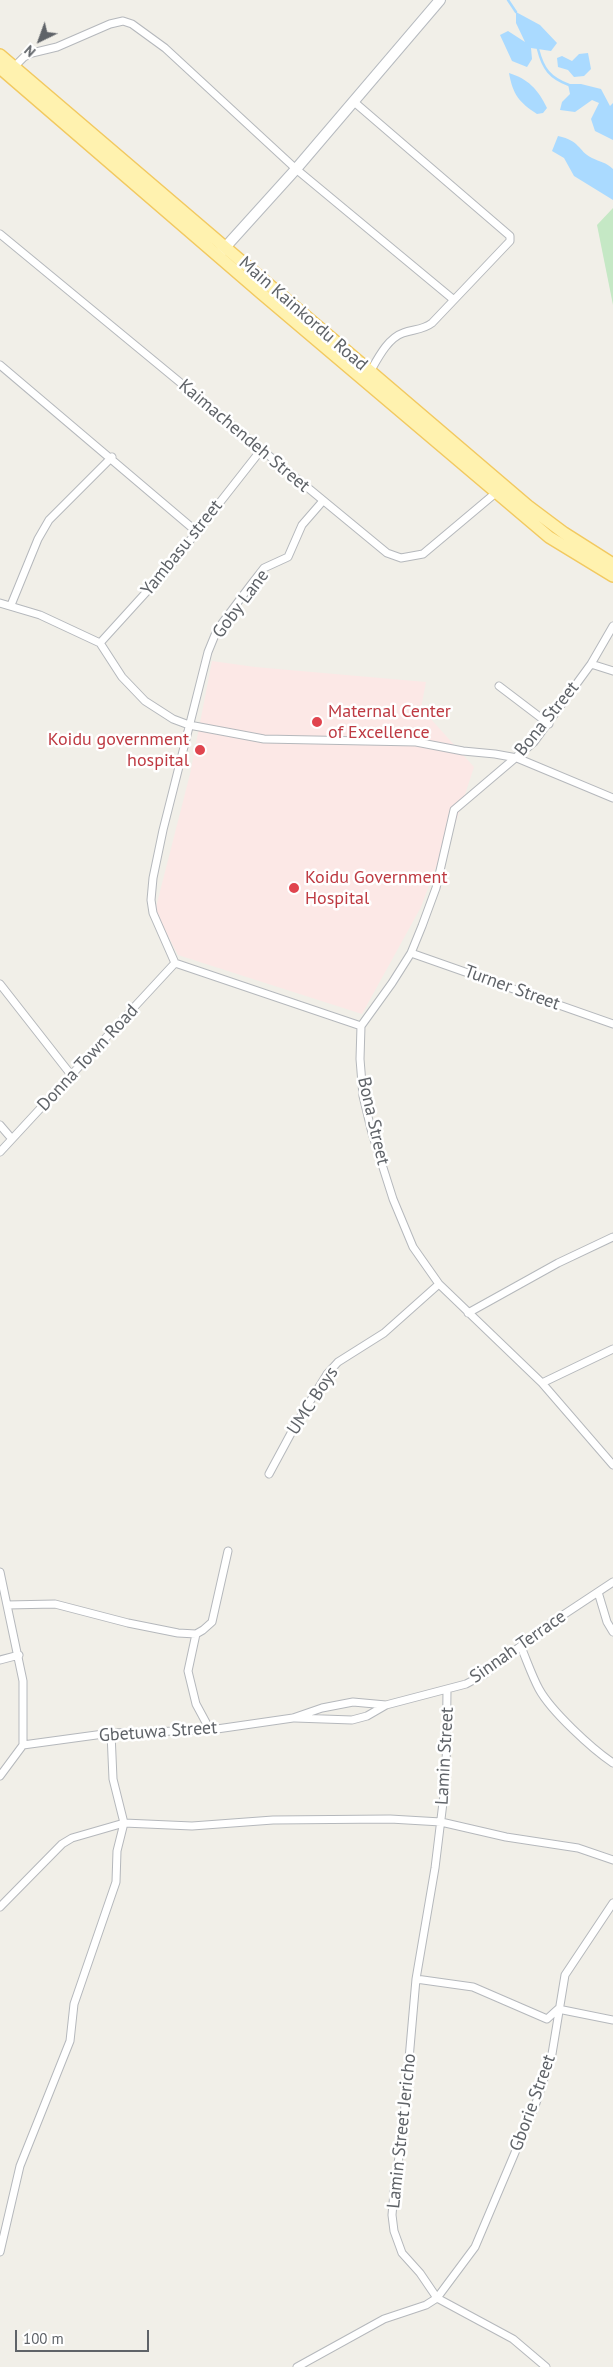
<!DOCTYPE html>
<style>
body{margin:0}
#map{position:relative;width:613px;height:2367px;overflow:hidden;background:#f1efe8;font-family:"PT Sans",sans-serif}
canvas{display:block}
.north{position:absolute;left:15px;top:15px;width:50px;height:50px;-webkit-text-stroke:4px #fff;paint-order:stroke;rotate:222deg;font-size:14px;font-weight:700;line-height:20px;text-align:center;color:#5f6368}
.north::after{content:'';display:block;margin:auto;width:18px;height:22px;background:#5f6368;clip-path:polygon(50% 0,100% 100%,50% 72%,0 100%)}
.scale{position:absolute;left:15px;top:2330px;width:134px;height:22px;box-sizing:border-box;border:2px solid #5f6368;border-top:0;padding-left:6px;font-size:15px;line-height:18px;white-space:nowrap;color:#5f6368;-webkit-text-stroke:4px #fff;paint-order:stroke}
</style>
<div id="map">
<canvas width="613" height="2367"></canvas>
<div class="north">N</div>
<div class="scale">100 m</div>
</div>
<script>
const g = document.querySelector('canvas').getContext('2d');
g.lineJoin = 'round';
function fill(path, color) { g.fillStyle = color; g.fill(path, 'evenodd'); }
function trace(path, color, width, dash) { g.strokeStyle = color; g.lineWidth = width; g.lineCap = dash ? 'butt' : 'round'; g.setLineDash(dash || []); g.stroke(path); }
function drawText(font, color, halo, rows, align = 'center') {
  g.font = font + ' "PT Sans",sans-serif'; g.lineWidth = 5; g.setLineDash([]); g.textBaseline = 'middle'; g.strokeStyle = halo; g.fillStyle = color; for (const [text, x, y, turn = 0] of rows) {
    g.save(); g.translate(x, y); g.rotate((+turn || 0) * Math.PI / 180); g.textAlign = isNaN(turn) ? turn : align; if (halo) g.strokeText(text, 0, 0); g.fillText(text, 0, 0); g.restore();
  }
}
fill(new Path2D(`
 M 212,661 L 255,667 L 426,682 L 421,708 L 474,767 L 450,840 L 435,869 L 421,907 L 362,1014 L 178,955 L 155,911 L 190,774 Z`), '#fce8e6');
fill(new Path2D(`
 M 613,208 L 613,305 L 597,225 Z`), '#c5e8c5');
fill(new Path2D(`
 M 516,12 L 540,25 L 557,43 L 551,51 L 531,48 L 532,59 L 527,67 L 512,61 L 500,35 L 508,31 L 525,42 L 516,23 Z
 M 588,53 L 591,69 L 584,76 L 574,77 L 568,70 L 558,67 L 557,58 L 562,56 L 572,61 L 579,54 Z
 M 509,73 C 528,79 538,89 547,108 L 543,113 L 537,114 C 519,102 513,95 509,73 Z
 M 568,84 L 581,84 L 601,89 L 610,106 L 613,103 L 613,140 L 595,131 L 591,119 L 599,103 L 592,100 L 575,112 L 560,110 L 562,102 L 570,94 Z
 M 558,136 C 581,141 577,150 592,158 C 600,162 606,162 613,169 L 613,200 L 574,176 L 564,158 L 552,151 Z`), '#aadaff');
trace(new Path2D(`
 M 508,0 L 516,12
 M 538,49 C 543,69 550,78 569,85`), '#aadaff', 2.5);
const street = new Path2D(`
 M 14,67 L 24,57 L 32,53 L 57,47 L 110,24 L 123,21 L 132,24 L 165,48 L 296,169 L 454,300
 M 353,101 L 510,236 L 510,241 L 432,323 C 423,330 414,329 403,333 C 388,338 378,358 370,372
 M 0,234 L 387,553 L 401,558 L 423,554 L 498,491
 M 0,365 L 197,532
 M 0,603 L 40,615 L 100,643 L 122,677 L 145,701 L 173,719 L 189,725 L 264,739 L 416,742 L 463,751 L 495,754 L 517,758 L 613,798
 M 11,605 L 38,539 L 49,520 L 112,457
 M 613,626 L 591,664 L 534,742 L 454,810 L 436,888 L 422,926 L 411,953 L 392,983 L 361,1026 L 360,1059 L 363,1096 L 372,1133 L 393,1199 L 413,1247 L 439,1284 L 542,1383 L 613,1465
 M 100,643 L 170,566 L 261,450
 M 591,664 L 613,671
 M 499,686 L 549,724
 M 411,953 L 613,1024
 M 175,963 L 153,913 L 151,900 L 153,878 L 163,830 L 208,652 L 217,630 L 250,586 L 264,568 L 288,557 L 302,525 L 322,502
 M 175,963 L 361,1026
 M 0,984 L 72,1076
 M 0,1125 L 12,1139
 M 0,1152 L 175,963
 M 468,1313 L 558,1263 L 613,1237
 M 542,1383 L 613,1349
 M 269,1474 L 296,1424 L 327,1374 L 338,1362 L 384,1333 L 439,1284
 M 0,1572 L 23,1681 L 23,1745
 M 598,1592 L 607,1622 L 613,1632
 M 7,1605 L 55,1604 L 128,1623 L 178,1633 L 196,1634 L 203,1630 L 212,1622 L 228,1551
 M 196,1634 L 188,1671 L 196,1704 L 210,1730
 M 521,1647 C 527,1661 532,1676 539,1689 C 551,1711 592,1749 613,1763
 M 0,1660 L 19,1655
 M 447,1690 L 446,1778 L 435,1868 L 416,1979 L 402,2139 L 395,2181 L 392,2215 L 394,2231 L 402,2253 L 420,2273 L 437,2298 L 513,2339 L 546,2367
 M 295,1718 L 352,1720 L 367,1716 L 386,1705 L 466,1684 L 485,1674 L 545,1627 L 613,1582
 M 23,1745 L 111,1733 L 210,1730 L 293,1718 L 322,1708 L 353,1702 L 386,1705
 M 0,1776 L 23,1745
 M 0,1907 L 62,1844 L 72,1838 L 124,1823 L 192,1826 L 273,1820 L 390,1819 L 441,1822 L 506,1837 L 578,1848 L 613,1860
 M 416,1979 L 473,1987 L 547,2019 L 558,2009 L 613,2020
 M 0,2252 L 20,2166 L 70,2041 L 74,2004 L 116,1882 L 117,1851 L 124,1823 L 113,1779 L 111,1733
 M 297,2367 L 384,2319 L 426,2305 L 437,2298 L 475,2247 L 536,2103 L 552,2054 L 565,1975 L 613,1903`);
const secondary = new Path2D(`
 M 221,252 L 296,169 L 440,0`);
const primary = new Path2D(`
 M 0,55 L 528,506 L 564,533 L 613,564
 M 0,68 L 261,293 L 549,537 L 613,576`);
trace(street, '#b5b8bc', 9);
trace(secondary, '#b6babf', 12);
trace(primary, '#f2c960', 14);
trace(street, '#fff', 7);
trace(secondary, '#fff', 10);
trace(primary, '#fff2af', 11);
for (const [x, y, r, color] of [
 [317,722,6,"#e0444e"],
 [200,750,6,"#e0444e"],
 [294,888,6,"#e0444e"]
]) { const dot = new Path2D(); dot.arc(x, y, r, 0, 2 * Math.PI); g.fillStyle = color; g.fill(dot); trace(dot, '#fff', 2); }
drawText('18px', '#5f6368', '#fff', [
 ["Main Kainkordu Road",303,314,41],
 ["Kaimachendeh Street",244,436,40],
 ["Yambasu street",182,548,-51],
 ["Goby Lane",241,604,-53],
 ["Bona Street",547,719,-51],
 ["Turner Street",512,988,20],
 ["Donna Town Road",88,1058,-47],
 ["Bona Street",373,1121,77],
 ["UMC Boys",313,1401,-57],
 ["Sinnah Terrace",518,1647,-35],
 ["Gbetuwa Street",158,1732,-4],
 ["Lamin Street",445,1756,-87],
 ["Gborie Street",533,2103,-70],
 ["Lamin Street Jericho",402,2131,-84]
]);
drawText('18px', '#be3a42', '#fff', [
 ["Maternal Center",328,712],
 ["of Excellence",328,733],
 ["Koidu government",189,740,"right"],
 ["hospital",189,761,"right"],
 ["Koidu Government",305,878],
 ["Hospital",305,899]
], 'left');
</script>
